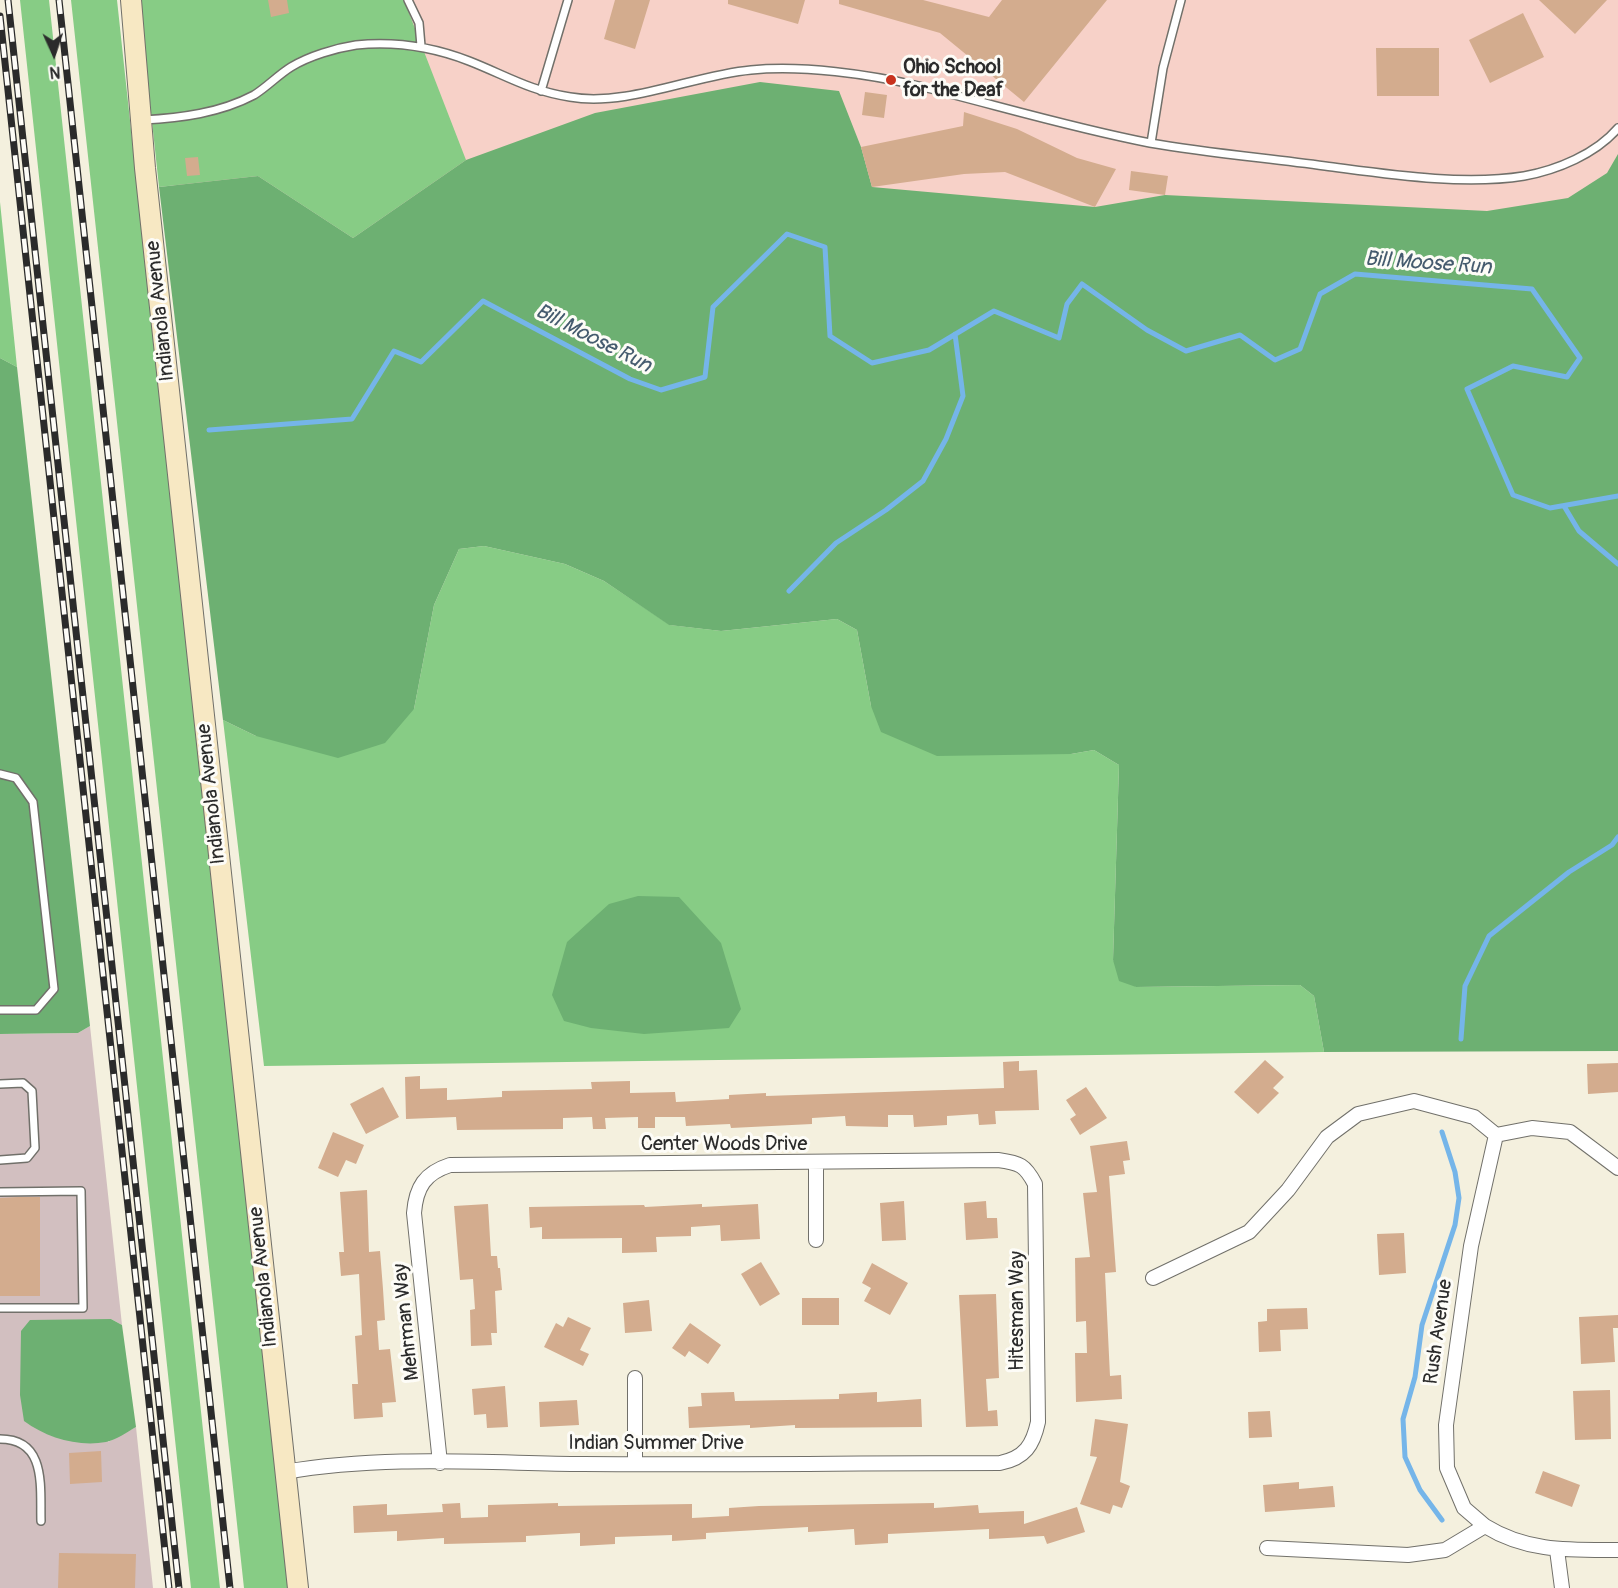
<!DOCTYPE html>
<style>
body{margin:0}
#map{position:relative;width:1618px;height:1588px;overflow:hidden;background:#f4f0de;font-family:Pangolin,sans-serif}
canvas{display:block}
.north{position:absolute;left:24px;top:24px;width:60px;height:60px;-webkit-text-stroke:4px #fdfcf7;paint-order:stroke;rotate:177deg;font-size:16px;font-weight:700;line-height:24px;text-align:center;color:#2b2b2b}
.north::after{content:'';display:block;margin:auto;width:21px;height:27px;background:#2b2b2b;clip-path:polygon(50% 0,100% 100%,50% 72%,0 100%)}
</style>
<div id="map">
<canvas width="1618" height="1588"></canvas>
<div class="north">N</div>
</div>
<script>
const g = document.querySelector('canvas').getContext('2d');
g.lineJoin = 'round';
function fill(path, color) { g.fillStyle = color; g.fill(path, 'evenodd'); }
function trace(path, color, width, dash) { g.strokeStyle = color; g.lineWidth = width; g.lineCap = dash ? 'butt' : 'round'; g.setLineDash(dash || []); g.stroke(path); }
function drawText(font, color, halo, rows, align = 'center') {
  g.font = font + ' Pangolin,sans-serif'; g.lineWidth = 6; g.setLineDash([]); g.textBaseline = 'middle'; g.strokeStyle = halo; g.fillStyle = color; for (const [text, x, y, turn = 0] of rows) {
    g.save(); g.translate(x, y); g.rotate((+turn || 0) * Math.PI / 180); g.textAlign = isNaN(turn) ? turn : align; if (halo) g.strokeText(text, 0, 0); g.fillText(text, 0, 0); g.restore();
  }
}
fill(new Path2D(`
 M 156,0 L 1618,0 L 1618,233 L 1125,237 L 467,160 L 353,238 L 258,176 L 174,188 Z`), '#f7d1c8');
fill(new Path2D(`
 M 90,1026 L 122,1325 L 111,1319 L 108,1442 L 136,1427 L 153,1588 L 0,1588 L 0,1034 L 78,1033 Z`), '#d2bfc0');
fill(new Path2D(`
 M 20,0 L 49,0 L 220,1588 L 191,1588 Z
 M 71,0 L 117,0 L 288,1588 L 244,1588 Z
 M 139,0 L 404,0 L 466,160 L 353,238 L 258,176 L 159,187 Z
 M 0,202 L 17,367 L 0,358 Z
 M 484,546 L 565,564 L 604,581 L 670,625 L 721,631 L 837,619 L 857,630 L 871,706 L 1071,754 L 1094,750 L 1119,765 L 1113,960 L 1136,987 L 1300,985 L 1314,996 L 1324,1052 L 264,1066 L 223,720 L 256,736 L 414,709 L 434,605 L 459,549 Z`), '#87cc85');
fill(new Path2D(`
 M 760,82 L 839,91 L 861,147 L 872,187 L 1095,207 L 1165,195 L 1487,211 L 1568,198 L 1607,173 L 1618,154 L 1618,1051 L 1324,1052 L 1314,996 L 1300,985 L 1136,987 L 1119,981 L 1113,960 L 1119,765 L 1094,750 L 1071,754 L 937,756 L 881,732 L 871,706 L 857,630 L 837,619 L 721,631 L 669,625 L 604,581 L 565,564 L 484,546 L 459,549 L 434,605 L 414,709 L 385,743 L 338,758 L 256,736 L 223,720 L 159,187 L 258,176 L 353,238 L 466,160 L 595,113 Z
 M 0,358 L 17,367 L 90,1026 L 78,1033 L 0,1034 Z
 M 638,896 L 679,897 L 721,943 L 741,1009 L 729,1028 L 644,1034 L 591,1028 L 564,1021 L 552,995 L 567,942 L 609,904 Z
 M 111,1319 L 122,1325 L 136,1427 C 127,1432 116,1440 106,1442 C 78,1447 47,1438 24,1421 L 20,1395 L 21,1331 L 30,1320 Z`), '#6db072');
trace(new Path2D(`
 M 209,430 L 352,419 L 394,351 L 421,362 L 483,301 L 630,379 L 661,390 L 705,377 L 713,307 L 787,234 L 825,247 L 830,336 L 872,363 L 929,350 L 994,311 L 1059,338 L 1067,304 L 1082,284 L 1147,330 L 1186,351 L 1240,335 L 1275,360 L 1300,349 L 1320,294 L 1355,274 L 1532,289 L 1580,358 L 1567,377 L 1513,366 L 1467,389 L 1513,495 L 1550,508 L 1618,496
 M 1564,506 L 1579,531 L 1618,564
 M 789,591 L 836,543 L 886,510 L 923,481 L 946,439 L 963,396 L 955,334
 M 1461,1039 L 1465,986 L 1489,936 L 1569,872 L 1612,845 L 1618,837
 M 1442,1132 L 1455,1172 L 1459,1198 L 1455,1225 L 1422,1325 L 1415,1377 L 1403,1419 L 1405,1457 L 1420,1490 L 1442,1520`), '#75b5e9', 5);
fill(new Path2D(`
 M 268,0 L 287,0 L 289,13 L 271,17 Z
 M 615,0 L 650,0 L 635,49 L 604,39 Z
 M 728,0 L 805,0 L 798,24 L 728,4 Z
 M 839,0 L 923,0 L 989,17 L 1002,0 L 1107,0 L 1024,102 L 940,33 L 839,4 Z
 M 1539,0 L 1607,0 L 1575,34 Z
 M 1523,13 L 1544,57 L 1490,83 L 1469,40 Z
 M 1376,48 L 1439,48 L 1439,96 L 1377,96 Z
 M 865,92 L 887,95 L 884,118 L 862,115 Z
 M 964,112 L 1017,129 L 1077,158 L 1116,169 L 1095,207 L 1005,172 L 964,174 L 872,187 L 861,147 L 963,126 Z
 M 198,157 L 200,175 L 187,176 L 185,158 Z
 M 1131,171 L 1168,176 L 1165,195 L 1129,190 Z
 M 1265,1060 L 1284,1077 L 1273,1088 L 1279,1093 L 1258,1114 L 1234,1092 Z
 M 1019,1061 L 1019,1071 L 1037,1070 L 1039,1110 L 995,1111 L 996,1124 L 979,1125 L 978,1114 L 947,1116 L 947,1125 L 914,1127 L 913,1115 L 888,1115 L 888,1127 L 846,1126 L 845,1116 L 812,1118 L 812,1124 L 731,1128 L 730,1124 L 686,1126 L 685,1117 L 655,1117 L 655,1128 L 638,1128 L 638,1117 L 605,1118 L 606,1129 L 593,1129 L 592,1117 L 563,1118 L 563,1129 L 457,1130 L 456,1117 L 406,1119 L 405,1077 L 420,1076 L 420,1089 L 447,1088 L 447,1100 L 502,1097 L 502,1091 L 592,1089 L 591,1082 L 630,1081 L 630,1093 L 675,1092 L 676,1102 L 729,1099 L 729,1095 L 766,1093 L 766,1096 L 1004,1088 L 1003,1062 Z
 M 1618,1063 L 1618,1092 L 1588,1094 L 1587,1064 Z
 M 383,1087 L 399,1117 L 366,1134 L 350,1104 Z
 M 1086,1087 L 1107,1118 L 1080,1135 L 1070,1119 L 1076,1115 L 1066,1100 Z
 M 333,1132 L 364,1145 L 356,1164 L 346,1160 L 338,1177 L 318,1168 Z
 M 1127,1141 L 1130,1160 L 1123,1161 L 1125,1174 L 1109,1176 L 1116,1272 L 1105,1273 L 1110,1376 L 1121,1375 L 1122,1399 L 1076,1402 L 1075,1353 L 1087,1353 L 1086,1321 L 1076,1322 L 1075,1258 L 1090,1257 L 1083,1193 L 1097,1192 L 1090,1146 Z
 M 367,1190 L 369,1252 L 380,1251 L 383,1289 L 385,1320 L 377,1321 L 379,1350 L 390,1349 L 396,1402 L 382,1403 L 383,1417 L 354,1419 L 352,1384 L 358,1384 L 355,1336 L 362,1335 L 359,1274 L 341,1276 L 339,1252 L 344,1252 L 340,1192 Z
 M 18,1197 L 40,1197 L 40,1296 L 0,1296 L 0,1198 Z
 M 904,1201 L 906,1240 L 882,1241 L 880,1203 Z
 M 986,1201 L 987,1218 L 997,1218 L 998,1238 L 966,1240 L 964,1203 Z
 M 488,1204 L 491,1256 L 497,1256 L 498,1268 L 500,1268 L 502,1290 L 495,1291 L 497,1333 L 491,1333 L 492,1345 L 471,1346 L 470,1310 L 475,1309 L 473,1279 L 460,1280 L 454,1206 Z
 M 702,1204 L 702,1207 L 758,1204 L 760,1239 L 721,1241 L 720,1225 L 691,1227 L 691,1236 L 656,1237 L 657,1252 L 622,1253 L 622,1238 L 542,1239 L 542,1227 L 530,1228 L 529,1207 L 644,1205 L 645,1207 Z
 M 1404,1233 L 1406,1273 L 1379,1275 L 1377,1234 Z
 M 761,1262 L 780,1294 L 760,1306 L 741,1274 Z
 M 872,1263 L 908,1283 L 890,1315 L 864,1301 L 871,1288 L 862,1283 Z
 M 996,1294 L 999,1378 L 986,1379 L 988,1411 L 997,1410 L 998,1426 L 966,1427 L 959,1295 Z
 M 802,1298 L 839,1298 L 839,1325 L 802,1325 Z
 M 649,1300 L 652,1331 L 625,1333 L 623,1303 Z
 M 1307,1308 L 1308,1329 L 1280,1330 L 1281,1351 L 1259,1352 L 1258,1322 L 1267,1321 L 1267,1309 Z
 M 1618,1315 L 1618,1328 L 1613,1328 L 1615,1362 L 1581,1364 L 1579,1317 Z
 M 568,1317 L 591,1328 L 580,1350 L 589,1354 L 583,1366 L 544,1347 L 556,1323 L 563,1327 Z
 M 690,1323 L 721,1345 L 708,1364 L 689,1351 L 685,1357 L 672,1348 Z
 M 505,1386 L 508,1427 L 487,1428 L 486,1414 L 474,1415 L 472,1389 Z
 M 1610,1390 L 1611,1439 L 1575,1440 L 1573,1391 Z
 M 734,1392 L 735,1401 L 839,1399 L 839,1394 L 877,1392 L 877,1402 L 921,1399 L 922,1427 L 795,1428 L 795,1425 L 750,1428 L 750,1425 L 689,1428 L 688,1407 L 702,1406 L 701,1393 Z
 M 577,1400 L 579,1425 L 540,1427 L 539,1402 Z
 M 1270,1411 L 1272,1437 L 1249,1438 L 1248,1412 Z
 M 1095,1419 L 1128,1424 L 1120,1482 L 1130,1486 L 1122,1508 L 1113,1505 L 1110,1514 L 1080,1504 L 1097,1457 L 1090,1456 Z
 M 101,1451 L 102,1482 L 70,1484 L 69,1453 Z
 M 1543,1471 L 1580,1485 L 1572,1507 L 1535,1493 Z
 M 1299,1482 L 1299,1489 L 1333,1486 L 1335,1507 L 1265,1512 L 1263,1485 Z
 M 460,1503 L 461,1518 L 488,1517 L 488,1505 L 558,1503 L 558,1506 L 692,1504 L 692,1518 L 729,1516 L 729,1508 L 759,1506 L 934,1503 L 934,1508 L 978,1505 L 979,1513 L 1024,1511 L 1024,1524 L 1077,1507 L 1085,1532 L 1047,1544 L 1044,1536 L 989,1539 L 989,1529 L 888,1534 L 888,1543 L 855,1545 L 854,1529 L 808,1532 L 808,1527 L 706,1533 L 706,1539 L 672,1541 L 672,1535 L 615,1537 L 615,1544 L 580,1546 L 580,1533 L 526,1536 L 526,1542 L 444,1544 L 444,1538 L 397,1541 L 397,1531 L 354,1533 L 353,1506 L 387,1504 L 387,1515 L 443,1512 L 442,1504 Z
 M 59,1553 L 136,1554 L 135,1588 L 58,1588 Z`), '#d3ac8e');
const lane = new Path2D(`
 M 408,0 L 419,23 L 421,46
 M 541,91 L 568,0
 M 143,120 C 181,118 220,113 254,95 C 267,87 278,75 291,67 C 309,56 336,48 356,45 C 395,41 433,47 469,61 C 505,75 530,91 570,97 C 628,107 694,75 751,70 C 803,65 868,74 919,86 C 996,105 1072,128 1150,143 C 1207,153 1267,158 1325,166 C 1387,174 1462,186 1524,176 C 1557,170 1596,154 1618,128
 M 1151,143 L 1163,68 L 1181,0
 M 0,774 L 16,778 L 33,802 L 54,989 L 36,1010 L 0,1010
 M 0,1084 L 23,1083 L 32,1091 L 35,1148 L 27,1158 L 0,1160
 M 0,1192 L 81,1191 L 83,1308 L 0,1308
 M 0,1439 C 47,1439 40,1487 41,1521`);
const street = new Path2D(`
 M 816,1164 L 816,1240
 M 1153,1278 L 1249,1232 L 1288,1190 L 1327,1137 L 1358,1114 L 1414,1101 L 1474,1117 L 1496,1135 L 1532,1128 L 1570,1132 L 1618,1168
 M 635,1378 L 635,1464
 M 285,1472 C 384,1455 484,1463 583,1464 C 722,1465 861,1463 1000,1463 C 1025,1458 1033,1445 1038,1422 L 1035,1184 C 1025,1165 1020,1163 998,1160 L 450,1165 C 425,1173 416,1187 414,1213 L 440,1463
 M 1485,1526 L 1464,1508 L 1447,1468 L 1446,1425 L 1471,1246 L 1496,1135
 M 1267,1548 L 1408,1555 L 1445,1550 L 1485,1526 C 1527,1552 1569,1550 1618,1550
 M 1557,1550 L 1562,1588`);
const secondary = new Path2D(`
 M 131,0 L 145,168 L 298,1588`);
trace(lane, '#71706a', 10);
trace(street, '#71706a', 16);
trace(secondary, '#71706a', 22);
trace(lane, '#fff', 7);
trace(street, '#fff', 14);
trace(secondary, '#f7e8c3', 20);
const rail = new Path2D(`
 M 8,0 L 179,1588
 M 59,0 L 230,1588
 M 0,16 L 169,1588`);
trace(rail, '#2b2b2b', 7);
trace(rail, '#fdfcf7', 4.5, [14]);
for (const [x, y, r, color] of [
 [891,80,6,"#c8321e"]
]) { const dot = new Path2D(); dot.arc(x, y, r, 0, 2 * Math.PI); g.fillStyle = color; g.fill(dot); trace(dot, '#fdfcf7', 2); }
drawText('bold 20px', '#2b2b2b', '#fdfcf7', [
 ["Ohio School",903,68],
 ["for the Deaf",903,91]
], 'left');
drawText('20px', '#2b2b2b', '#fdfcf7', [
 ["Indianola Avenue",161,311,-96],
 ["Indianola Avenue",212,794,-96],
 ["Center Woods Drive",724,1145],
 ["Indianola Avenue",264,1277,-96],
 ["Hitesman Way",1018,1311,-90],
 ["Mehrman Way",407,1322,-96],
 ["Rush Avenue",1439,1332,-82],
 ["Indian Summer Drive",656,1444]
]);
drawText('italic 21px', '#455b6e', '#fdfcf7', [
 ["Bill Moose Run",1428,264,4],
 ["Bill Moose Run",593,339,27]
]);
</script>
